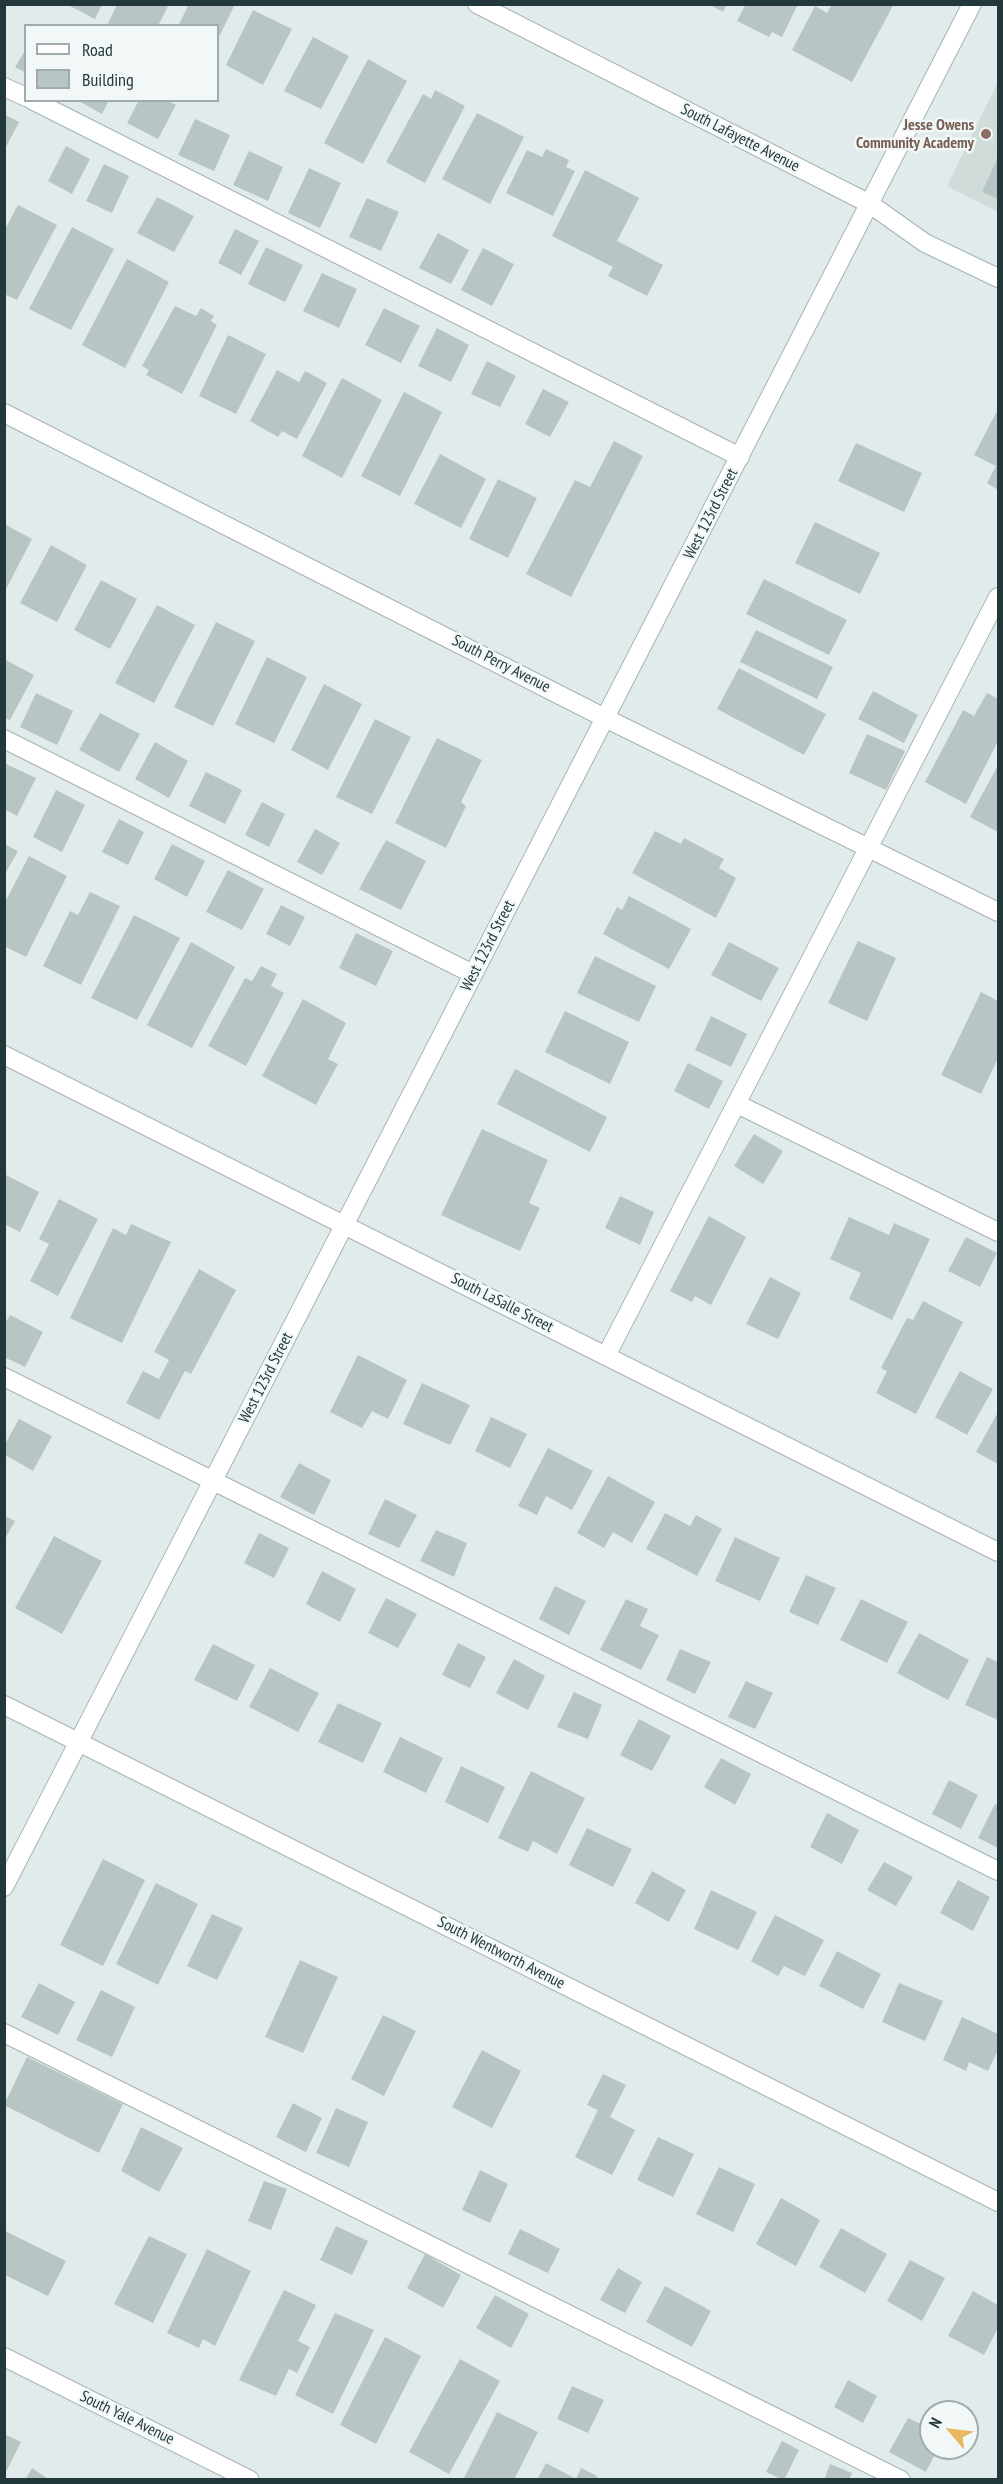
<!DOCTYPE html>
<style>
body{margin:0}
#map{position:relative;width:1003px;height:2484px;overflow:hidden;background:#e2ebeb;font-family:"PT Sans Narrow",sans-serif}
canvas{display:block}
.frame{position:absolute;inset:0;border:6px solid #23383b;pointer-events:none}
.legend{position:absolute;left:24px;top:24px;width:195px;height:78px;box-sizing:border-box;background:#f2f8f7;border:2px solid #9fabac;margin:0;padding:8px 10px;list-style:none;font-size:18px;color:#23383b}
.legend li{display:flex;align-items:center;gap:12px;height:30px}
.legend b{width:30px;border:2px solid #9fabac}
.north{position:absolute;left:919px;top:2400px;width:60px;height:60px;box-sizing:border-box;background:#f2f8f7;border:2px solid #9fabac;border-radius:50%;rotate:298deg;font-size:16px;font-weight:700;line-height:24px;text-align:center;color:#23383b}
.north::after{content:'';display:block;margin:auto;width:21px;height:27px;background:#e8b863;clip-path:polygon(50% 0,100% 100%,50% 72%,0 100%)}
</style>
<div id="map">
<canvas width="1003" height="2484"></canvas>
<div class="frame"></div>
<ul class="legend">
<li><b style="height:8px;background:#fff"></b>Road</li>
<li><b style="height:16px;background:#b7c6c5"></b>Building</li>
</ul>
<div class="north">N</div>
</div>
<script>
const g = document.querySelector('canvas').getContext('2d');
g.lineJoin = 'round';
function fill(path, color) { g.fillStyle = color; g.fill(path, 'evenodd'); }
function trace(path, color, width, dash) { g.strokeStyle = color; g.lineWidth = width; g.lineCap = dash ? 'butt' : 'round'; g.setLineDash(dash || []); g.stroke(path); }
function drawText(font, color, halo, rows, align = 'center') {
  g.font = font + ' "PT Sans Narrow",sans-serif'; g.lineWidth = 5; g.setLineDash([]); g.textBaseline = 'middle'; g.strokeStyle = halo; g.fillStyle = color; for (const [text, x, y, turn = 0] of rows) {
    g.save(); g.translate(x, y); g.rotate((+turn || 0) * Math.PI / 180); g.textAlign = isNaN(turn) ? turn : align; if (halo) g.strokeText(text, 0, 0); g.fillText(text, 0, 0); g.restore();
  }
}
fill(new Path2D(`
 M 998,82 L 998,212 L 947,186 Z`), '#d0dbda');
fill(new Path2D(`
 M 66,4 L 102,4 L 95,19 Z
 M 117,4 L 169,4 L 158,26 L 107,26 Z
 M 189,4 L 235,4 L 218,39 L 218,26 L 178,26 Z
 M 708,4 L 727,4 L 723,12 Z
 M 746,4 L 798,4 L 782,37 L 772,32 L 769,37 L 737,21 Z
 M 832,4 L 894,4 L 852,82 L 792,50 L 815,6 L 827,13 Z
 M 253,10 L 292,29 L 263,85 L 226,65 Z
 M 313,37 L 349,56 L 321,109 L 284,91 Z
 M 26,49 L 26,73 L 15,67 Z
 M 368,59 L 407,81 L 363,164 L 324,143 Z
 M 435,90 L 465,106 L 425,183 L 386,162 L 423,94 L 431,99 Z
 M 77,100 L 109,100 L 102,114 Z
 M 139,100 L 167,100 L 176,105 L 158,139 L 127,123 Z
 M 477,113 L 524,137 L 490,204 L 442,179 Z
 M 4,114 L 19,122 L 4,151 Z
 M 195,119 L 230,135 L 214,171 L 178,155 Z
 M 66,146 L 90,159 L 72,194 L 48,181 Z
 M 546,149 L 569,160 L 566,167 L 575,171 L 553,216 L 506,193 L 527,150 L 542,157 Z
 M 249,151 L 283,167 L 268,201 L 233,185 Z
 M 998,157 L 998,199 L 982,192 Z
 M 104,164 L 129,176 L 112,213 L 86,201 Z
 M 309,168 L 341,183 L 320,228 L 288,213 Z
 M 585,170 L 639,198 L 617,241 L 663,265 L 647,296 L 608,276 L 613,267 L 552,236 Z
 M 157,197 L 194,216 L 174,252 L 137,233 Z
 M 367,198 L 399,212 L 381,251 L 349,237 Z
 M 18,205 L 57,225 L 17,300 L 4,294 L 4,231 Z
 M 72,227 L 114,249 L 71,330 L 29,309 Z
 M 235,229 L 259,241 L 241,275 L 218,263 Z
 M 438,233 L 469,250 L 451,284 L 419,268 Z
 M 266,247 L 303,265 L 285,302 L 248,284 Z
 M 483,248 L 514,264 L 492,306 L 461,290 Z
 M 127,259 L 169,282 L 125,368 L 82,345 Z
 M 322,273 L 357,289 L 339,328 L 303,311 Z
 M 175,306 L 196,316 L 201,308 L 214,316 L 211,321 L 217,325 L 182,394 L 146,375 L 149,370 L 142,366 Z
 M 384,308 L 420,326 L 401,363 L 365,345 Z
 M 437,328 L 469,345 L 451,382 L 418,366 Z
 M 228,335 L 266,354 L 236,414 L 199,396 Z
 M 487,361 L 516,376 L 500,407 L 471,394 Z
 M 277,370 L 299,382 L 305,371 L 327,383 L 297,439 L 282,431 L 278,437 L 250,421 Z
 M 342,378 L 382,400 L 342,478 L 302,456 Z
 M 543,389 L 569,402 L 550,437 L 525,424 Z
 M 404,392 L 442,412 L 400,496 L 361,476 Z
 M 997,411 L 998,411 L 998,490 L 987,483 L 996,466 L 974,455 Z
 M 614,441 L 643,456 L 571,597 L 526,574 L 575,480 L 590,487 Z
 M 856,443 L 922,473 L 904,512 L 838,481 Z
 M 440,454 L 486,479 L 461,528 L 414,504 Z
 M 498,479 L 537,498 L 508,558 L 469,539 Z
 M 815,522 L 880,553 L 860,594 L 795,563 Z
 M 4,524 L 32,539 L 4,593 Z
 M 51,545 L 87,565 L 57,622 L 20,603 Z
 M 764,579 L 847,620 L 829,655 L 746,614 Z
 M 101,580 L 137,599 L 110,649 L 74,630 Z
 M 157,605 L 195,625 L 154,703 L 115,683 Z
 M 216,622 L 255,641 L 213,726 L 174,707 Z
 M 756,630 L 833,667 L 817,699 L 740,662 Z
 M 267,657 L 307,677 L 274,743 L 235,724 Z
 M 4,659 L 34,675 L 10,720 L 4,718 Z
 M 739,668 L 826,714 L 804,755 L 717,709 Z
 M 324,684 L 362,704 L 328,770 L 291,750 Z
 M 873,691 L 918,715 L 904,743 L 858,719 Z
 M 36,693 L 73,711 L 57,745 L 20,727 Z
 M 987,693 L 998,699 L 998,741 L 966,804 L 925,782 L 963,710 L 974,716 Z
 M 100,713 L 140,734 L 119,772 L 79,750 Z
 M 375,719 L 411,737 L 372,814 L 336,797 Z
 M 867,734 L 905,751 L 886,790 L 849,773 Z
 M 437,738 L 482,760 L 461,802 L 466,806 L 446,848 L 395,823 Z
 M 155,742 L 188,761 L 169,798 L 135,779 Z
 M 4,763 L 36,778 L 17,816 L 4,809 Z
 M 998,765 L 998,832 L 970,817 Z
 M 206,772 L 242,790 L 225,824 L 189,806 Z
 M 56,790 L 85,805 L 62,852 L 33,837 Z
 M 262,802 L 285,814 L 269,847 L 245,835 Z
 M 119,819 L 144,832 L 128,865 L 102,852 Z
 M 315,829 L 340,843 L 322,875 L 297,862 Z
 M 655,831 L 681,844 L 684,838 L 724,859 L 719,868 L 736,878 L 716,918 L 632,873 Z
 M 386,840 L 426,861 L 401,910 L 359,889 Z
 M 4,844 L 18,851 L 4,876 Z
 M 172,844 L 205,861 L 187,897 L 154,879 Z
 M 29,856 L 67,876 L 26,957 L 4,946 L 4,904 Z
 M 228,870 L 264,889 L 242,930 L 206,912 Z
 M 90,892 L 120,906 L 81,985 L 43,966 L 70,911 L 78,915 Z
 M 629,896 L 691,929 L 669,969 L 603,934 L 617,907 L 622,910 Z
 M 281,905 L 305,917 L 290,946 L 266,934 Z
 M 134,915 L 180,938 L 137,1020 L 91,998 Z
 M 356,933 L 393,951 L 376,986 L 339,968 Z
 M 858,941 L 896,958 L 867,1021 L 828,1003 Z
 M 191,942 L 235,967 L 192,1048 L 147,1025 Z
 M 729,942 L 779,968 L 761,1001 L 711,975 Z
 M 595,956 L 656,986 L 639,1022 L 577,993 Z
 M 261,966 L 277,974 L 271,986 L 284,993 L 246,1066 L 208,1046 L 245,978 L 252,981 Z
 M 981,992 L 998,1001 L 998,1058 L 981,1094 L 941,1075 Z
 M 303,999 L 346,1023 L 328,1059 L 338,1064 L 316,1105 L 262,1076 Z
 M 565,1011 L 629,1042 L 610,1084 L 545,1052 Z
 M 711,1016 L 747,1034 L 731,1067 L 695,1050 Z
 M 688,1063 L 723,1081 L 709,1109 L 674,1091 Z
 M 515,1069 L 607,1117 L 590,1152 L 497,1104 Z
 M 482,1129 L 548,1160 L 529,1203 L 540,1208 L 520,1251 L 441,1215 Z
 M 754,1134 L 783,1151 L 763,1184 L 734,1166 Z
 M 4,1174 L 39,1192 L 20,1232 L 4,1224 Z
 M 620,1196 L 654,1212 L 640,1245 L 605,1228 Z
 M 59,1199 L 98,1219 L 58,1296 L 30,1281 L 49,1244 L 39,1239 Z
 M 709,1216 L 746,1237 L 711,1305 L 695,1296 L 692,1302 L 670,1291 Z
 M 849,1217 L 889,1235 L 894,1223 L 930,1239 L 892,1320 L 849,1299 L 861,1273 L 830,1259 Z
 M 131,1224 L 171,1242 L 122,1343 L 70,1318 L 113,1228 L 126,1235 Z
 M 966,1237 L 997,1253 L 980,1287 L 948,1271 Z
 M 199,1269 L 236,1290 L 191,1374 L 185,1371 L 159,1420 L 126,1403 L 143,1371 L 159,1379 L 169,1360 L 154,1352 Z
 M 770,1277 L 801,1293 L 778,1339 L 746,1324 Z
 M 923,1301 L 963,1322 L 916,1414 L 876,1393 L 887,1371 L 881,1368 L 907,1318 L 913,1320 Z
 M 10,1315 L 43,1332 L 25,1367 L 4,1357 L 4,1325 Z
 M 358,1355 L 407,1380 L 388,1419 L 372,1411 L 362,1428 L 330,1412 Z
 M 960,1371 L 993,1389 L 967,1435 L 935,1417 Z
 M 422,1383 L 470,1405 L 450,1445 L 403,1424 Z
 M 998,1412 L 998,1464 L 976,1452 Z
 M 491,1417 L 527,1434 L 510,1468 L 475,1451 Z
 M 19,1419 L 52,1436 L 33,1471 L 4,1454 L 4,1446 Z
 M 548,1448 L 593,1471 L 572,1510 L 546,1496 L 537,1515 L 518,1506 Z
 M 299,1463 L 331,1480 L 314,1515 L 280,1497 Z
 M 608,1476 L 655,1502 L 632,1543 L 613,1532 L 604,1548 L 577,1533 Z
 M 385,1499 L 417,1515 L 399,1548 L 368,1534 Z
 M 665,1513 L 690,1526 L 696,1515 L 722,1529 L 697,1576 L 646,1549 Z
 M 5,1516 L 15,1521 L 5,1539 Z
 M 436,1530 L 467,1543 L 454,1577 L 420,1561 Z
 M 259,1533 L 289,1548 L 274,1578 L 244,1563 Z
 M 54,1536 L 102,1561 L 62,1634 L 15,1608 Z
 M 735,1537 L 780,1558 L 760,1601 L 715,1581 Z
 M 322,1571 L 356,1589 L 340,1622 L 306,1604 Z
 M 806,1575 L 836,1588 L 818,1625 L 789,1612 Z
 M 555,1586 L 586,1601 L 569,1635 L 539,1619 Z
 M 386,1598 L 417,1614 L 398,1648 L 368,1633 Z
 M 626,1599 L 648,1609 L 640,1626 L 659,1635 L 641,1670 L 600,1650 Z
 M 861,1599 L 908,1622 L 887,1663 L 840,1640 Z
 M 919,1633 L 969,1660 L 948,1700 L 897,1673 Z
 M 458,1643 L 486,1657 L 470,1688 L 442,1675 Z
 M 213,1644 L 255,1665 L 237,1701 L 194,1680 Z
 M 680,1649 L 711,1662 L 695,1694 L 666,1680 Z
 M 987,1657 L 998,1662 L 998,1720 L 965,1705 Z
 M 514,1659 L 545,1676 L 528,1710 L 496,1693 Z
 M 270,1668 L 319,1693 L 298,1732 L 249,1707 Z
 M 746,1681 L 773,1693 L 755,1729 L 728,1717 Z
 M 574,1692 L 602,1705 L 588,1739 L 557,1727 Z
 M 338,1703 L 382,1723 L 363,1763 L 318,1742 Z
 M 639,1719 L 671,1736 L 652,1771 L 620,1755 Z
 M 400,1737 L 443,1758 L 426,1793 L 383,1772 Z
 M 721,1758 L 751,1774 L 735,1805 L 704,1787 Z
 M 461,1766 L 505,1787 L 488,1823 L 445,1802 Z
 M 531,1771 L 585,1798 L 557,1854 L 533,1841 L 528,1852 L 498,1838 Z
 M 949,1780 L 978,1795 L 961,1829 L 932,1814 Z
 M 995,1804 L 998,1805 L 998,1848 L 978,1838 Z
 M 827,1813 L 859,1830 L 842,1864 L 810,1847 Z
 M 587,1828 L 632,1849 L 613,1887 L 569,1865 Z
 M 103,1859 L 145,1880 L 103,1966 L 60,1945 Z
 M 884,1862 L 913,1877 L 896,1906 L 867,1890 Z
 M 652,1871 L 686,1890 L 669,1922 L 635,1903 Z
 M 958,1880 L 990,1897 L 973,1931 L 940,1913 Z
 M 156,1883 L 198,1904 L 158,1985 L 116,1964 Z
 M 711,1890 L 757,1912 L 738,1950 L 694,1929 Z
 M 212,1914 L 243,1928 L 217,1980 L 187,1966 Z
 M 775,1915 L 824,1940 L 805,1976 L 784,1966 L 778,1976 L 751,1961 Z
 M 837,1951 L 881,1974 L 863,2009 L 819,1986 Z
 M 300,1960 L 338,1977 L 303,2053 L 265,2037 Z
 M 39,1983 L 75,2002 L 58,2035 L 21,2017 Z
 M 899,1983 L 943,2001 L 925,2041 L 882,2022 Z
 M 101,1990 L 135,2007 L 112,2057 L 76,2040 Z
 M 383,2015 L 416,2031 L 384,2096 L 351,2079 Z
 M 962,2017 L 998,2034 L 998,2050 L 988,2071 L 969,2062 L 966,2071 L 943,2060 Z
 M 482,2050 L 521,2071 L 492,2128 L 452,2107 Z
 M 27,2057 L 123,2104 L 99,2153 L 4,2105 Z
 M 603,2074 L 626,2085 L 610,2117 L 635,2130 L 612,2175 L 575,2157 L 598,2110 L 587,2105 Z
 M 293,2103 L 322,2118 L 306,2152 L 276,2137 Z
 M 336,2108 L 368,2122 L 349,2167 L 316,2153 Z
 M 141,2127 L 183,2148 L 159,2192 L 121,2171 Z
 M 658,2137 L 694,2154 L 673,2197 L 637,2180 Z
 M 719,2167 L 755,2184 L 733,2232 L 696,2214 Z
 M 480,2170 L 508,2184 L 490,2223 L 462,2210 Z
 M 264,2181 L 287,2189 L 271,2230 L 248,2221 Z
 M 781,2198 L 820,2220 L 796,2266 L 756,2244 Z
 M 336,2226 L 368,2241 L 352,2275 L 320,2260 Z
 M 841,2228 L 887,2254 L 865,2293 L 819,2267 Z
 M 520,2229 L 560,2249 L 548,2273 L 508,2254 Z
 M 5,2231 L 66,2261 L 48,2296 L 5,2275 Z
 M 149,2236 L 187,2254 L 153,2323 L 114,2304 Z
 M 207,2249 L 251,2271 L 215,2346 L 203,2339 L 199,2348 L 167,2333 Z
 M 425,2254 L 461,2275 L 443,2308 L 407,2288 Z
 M 910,2260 L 945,2278 L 922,2321 L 887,2301 Z
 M 618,2268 L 642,2282 L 625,2313 L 600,2300 Z
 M 665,2286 L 711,2311 L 692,2347 L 646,2322 Z
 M 284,2290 L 316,2305 L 298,2341 L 310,2347 L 297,2373 L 289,2369 L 276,2396 L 239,2380 Z
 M 973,2291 L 998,2305 L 998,2328 L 984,2355 L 948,2336 Z
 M 495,2295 L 529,2314 L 511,2348 L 476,2328 Z
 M 335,2313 L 374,2330 L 333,2414 L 295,2395 Z
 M 385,2337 L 421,2356 L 376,2444 L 340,2425 Z
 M 460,2359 L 500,2381 L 449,2474 L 409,2452 Z
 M 848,2380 L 877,2396 L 863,2423 L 834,2407 Z
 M 572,2386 L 604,2400 L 588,2433 L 557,2419 Z
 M 497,2412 L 538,2432 L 514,2480 L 463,2480 Z
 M 908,2418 L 931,2429 L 931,2448 L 938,2448 L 926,2472 L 889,2452 Z
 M 4,2434 L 21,2442 L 4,2476 Z
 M 782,2441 L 799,2450 L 784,2480 L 766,2472 Z
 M 546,2463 L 576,2479 L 581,2468 L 597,2476 L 596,2480 L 537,2480 Z
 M 830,2464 L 852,2473 L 849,2480 L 824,2480 Z
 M 32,2468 L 50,2480 L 25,2480 Z`), '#b7c6c5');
const minor = new Path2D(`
 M 477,4 L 870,204 L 925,243 L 998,278
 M 4,87 L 26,97
 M 32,100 L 740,457
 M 4,413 L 605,718 L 998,912
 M 4,739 L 473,974
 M 4,1055 L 998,1552
 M 737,1104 L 998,1232
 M 606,1356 L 998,597
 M 4,1377 L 998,1871
 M 4,1705 L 998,2202
 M 4,1887 L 972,4
 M 4,2033 L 901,2480
 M 4,2357 L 250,2480`);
trace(minor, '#a5b2b3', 20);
trace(minor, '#fff', 18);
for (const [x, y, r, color] of [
 [986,134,6,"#8d6e63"]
]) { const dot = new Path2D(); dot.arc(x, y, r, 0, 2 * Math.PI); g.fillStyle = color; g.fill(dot); trace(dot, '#f2f8f7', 2); }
drawText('bold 16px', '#785e54', '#f2f8f7', [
 ["Jesse Owens",974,125],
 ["Community Academy",974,143]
], 'right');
drawText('16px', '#23383b', '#f2f8f7', [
 ["South Lafayette Avenue",740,138,27],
 ["West 123rd Street",711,514,-63],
 ["South Perry Avenue",501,664,27],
 ["West 123rd Street",488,946,-63],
 ["South LaSalle Street",502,1303,27],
 ["West 123rd Street",266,1378,-63],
 ["South Wentworth Avenue",501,1953,27],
 ["South Yale Avenue",127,2418,26]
]);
</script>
